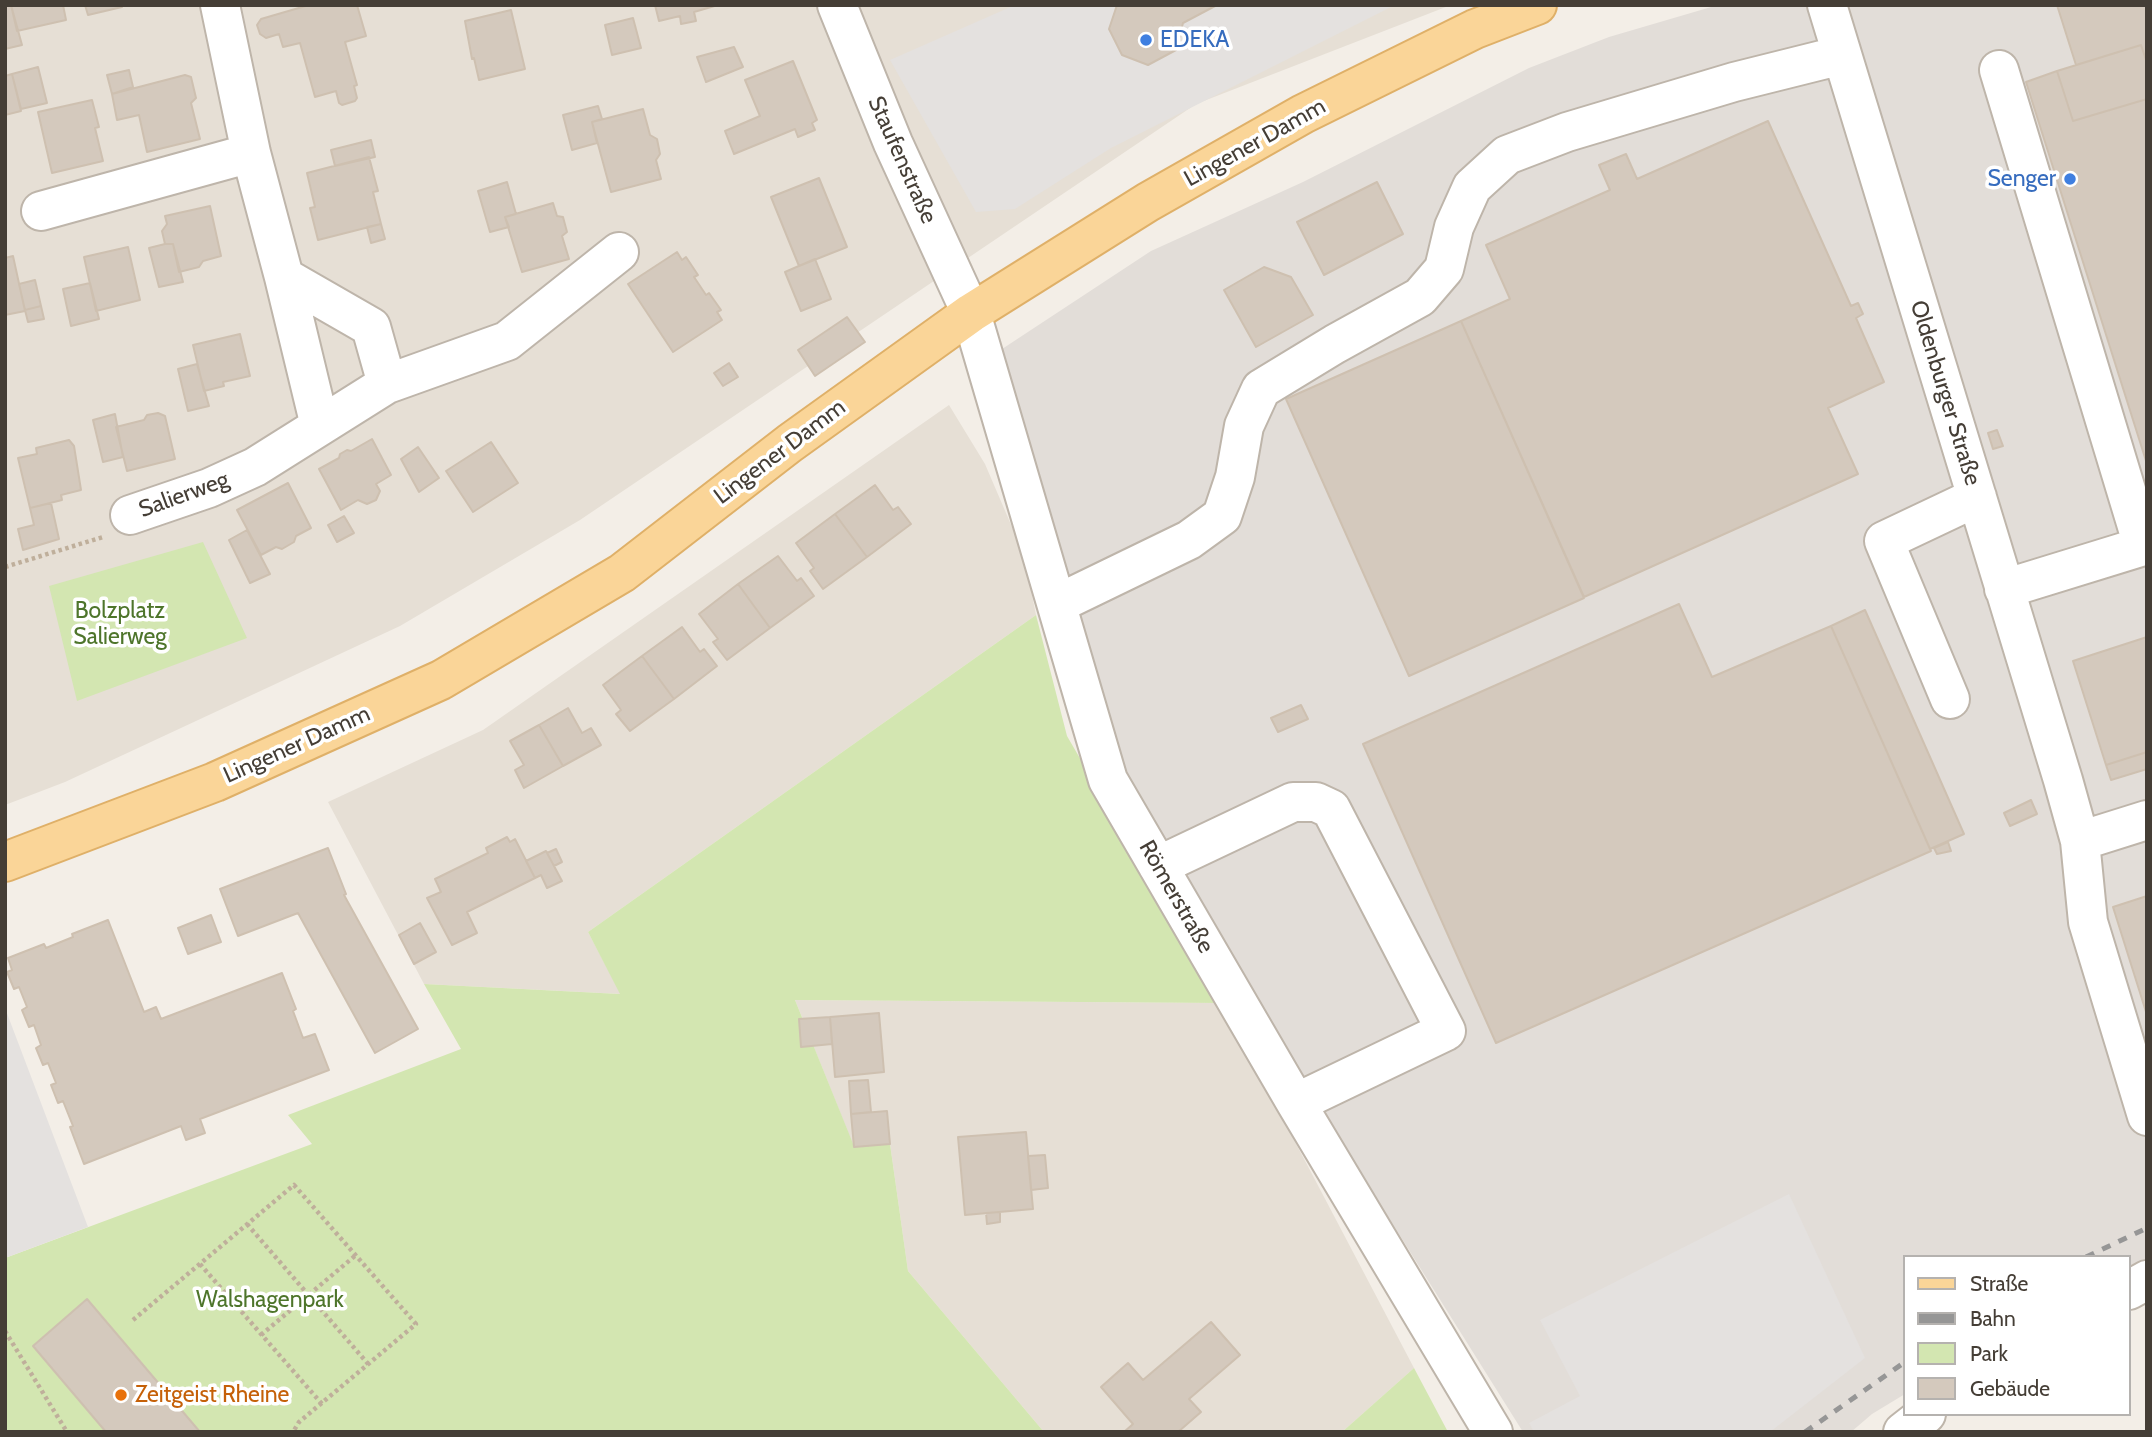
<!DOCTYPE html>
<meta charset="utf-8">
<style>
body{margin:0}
#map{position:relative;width:2152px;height:1437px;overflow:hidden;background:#f3eee7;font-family:Cabin,sans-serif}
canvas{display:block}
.frame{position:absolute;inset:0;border:7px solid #453e36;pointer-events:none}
.legend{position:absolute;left:1903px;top:1255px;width:228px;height:161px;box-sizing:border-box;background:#fff;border:2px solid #b5b2af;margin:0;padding:9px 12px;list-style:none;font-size:21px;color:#453e36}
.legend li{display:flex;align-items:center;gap:14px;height:35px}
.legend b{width:35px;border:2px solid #b5b2af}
</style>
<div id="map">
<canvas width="2152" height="1437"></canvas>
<div class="frame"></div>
<ul class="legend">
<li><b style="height:9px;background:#fad598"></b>Straße</li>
<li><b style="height:9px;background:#969696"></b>Bahn</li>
<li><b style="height:19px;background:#d3e6b1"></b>Park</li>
<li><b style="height:19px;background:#d4c9bd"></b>Gebäude</li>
</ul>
</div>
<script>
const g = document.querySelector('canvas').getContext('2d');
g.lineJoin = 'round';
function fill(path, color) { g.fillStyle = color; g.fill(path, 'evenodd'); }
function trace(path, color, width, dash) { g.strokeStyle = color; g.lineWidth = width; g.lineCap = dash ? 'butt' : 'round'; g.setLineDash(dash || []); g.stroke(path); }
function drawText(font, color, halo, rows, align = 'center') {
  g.font = font + ' Cabin,sans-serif'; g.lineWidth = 7; g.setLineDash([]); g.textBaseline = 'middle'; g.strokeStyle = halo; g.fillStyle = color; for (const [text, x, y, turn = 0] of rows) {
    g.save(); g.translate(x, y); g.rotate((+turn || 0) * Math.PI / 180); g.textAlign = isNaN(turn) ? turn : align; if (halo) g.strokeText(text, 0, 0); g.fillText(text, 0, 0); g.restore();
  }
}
fill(new Path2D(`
 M 5,5 L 1451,5 L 1196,104 L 580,520 L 400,626 L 65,782 L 5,805 Z
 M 949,405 L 985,464 L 1024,555 L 1036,615 L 588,932 L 621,994 L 424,984 L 328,802 L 483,730 Z
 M 795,1000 L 1222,1003 L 1414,1368 L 1342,1432 L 1044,1432 L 908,1271 L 890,1144 L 854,1147 Z`), '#e6dfd5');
fill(new Path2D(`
 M 1718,5 L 2147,5 L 2147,1261 L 2129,1270 L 2129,1257 L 1905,1257 L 1905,1394 L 1872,1414 L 1851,1432 L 1523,1432 L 1113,778 L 996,353 L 1151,251 L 1303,182 L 1529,68 L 1609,37 Z`), '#e2ddd8');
fill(new Path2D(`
 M 203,542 L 247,638 L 77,701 L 49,586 Z
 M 1036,615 L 1067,736 L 1222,1003 L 795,1000 L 854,1146 L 890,1144 L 908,1271 L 1044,1432 L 5,1432 L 5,1258 L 312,1144 L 288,1115 L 461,1049 L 424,984 L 620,994 L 588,932 Z
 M 1414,1368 L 1448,1432 L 1342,1432 Z`), '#d3e6b1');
fill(new Path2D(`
 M 1015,5 L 1117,5 L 1109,29 L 1122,55 L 1148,65 L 1176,50 L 1183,23 L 1217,5 L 1395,5 L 1111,148 L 1015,209 L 976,212 L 890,60 Z
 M 5,1008 L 88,1227 L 5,1258 Z
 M 1789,1194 L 1865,1358 L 1770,1432 L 1534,1432 L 1529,1423 L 1580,1396 L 1540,1320 Z`), '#e4e1df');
const building = new Path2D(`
 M 5,5 L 11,5 L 22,45 L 5,49 Z
 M 11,5 L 63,5 L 66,20 L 17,31 Z
 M 85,5 L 121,5 L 122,7 L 88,15 Z
 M 309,5 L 357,5 L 366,36 L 345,42 L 357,85 L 354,86 L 357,98 L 355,101 L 342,105 L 339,103 L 336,91 L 315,97 L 300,43 L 283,47 L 279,34 L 266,38 L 260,34 L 257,25 L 261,19 Z
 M 655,5 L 718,5 L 694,12 L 696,21 L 681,24 L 680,16 L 659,21 Z
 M 1117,5 L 1217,5 L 1183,23 L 1176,50 L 1148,65 L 1122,55 L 1109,29 Z
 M 2057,5 L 2147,5 L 2147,63 L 2141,45 L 2076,65 Z
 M 511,10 L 525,69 L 479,80 L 474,58 L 472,59 L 465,21 Z
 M 633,18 L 641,48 L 612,55 L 605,25 Z
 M 2141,45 L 2147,63 L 2147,99 L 2073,121 L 2057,71 Z
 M 734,47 L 743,67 L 706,82 L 697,57 Z
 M 793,61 L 817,120 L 812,123 L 815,130 L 798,137 L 795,129 L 734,154 L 725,131 L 760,116 L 745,80 Z
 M 38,67 L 47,103 L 21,109 L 12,74 Z
 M 129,70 L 133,87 L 112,94 L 107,75 Z
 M 2057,71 L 2073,121 L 2147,99 L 2147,464 L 2026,82 Z
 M 12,74 L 21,111 L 5,115 L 5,76 Z
 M 185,75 L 191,77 L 196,98 L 191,103 L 200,139 L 147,152 L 139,115 L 117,120 L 112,94 Z
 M 92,100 L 99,127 L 95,128 L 103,161 L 52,173 L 38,112 Z
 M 598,106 L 602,119 L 592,122 L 597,143 L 572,150 L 563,115 Z
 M 643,109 L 650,135 L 657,139 L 660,154 L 656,160 L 661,179 L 611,192 L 592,122 Z
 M 1768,121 L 1851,306 L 1858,303 L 1863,314 L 1856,318 L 1884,382 L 1828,408 L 1858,474 L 1584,597 L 1461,321 L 1510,299 L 1486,245 L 1610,190 L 1599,165 L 1626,154 L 1637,179 Z
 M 371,140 L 375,157 L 335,166 L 331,150 Z
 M 369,157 L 378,191 L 373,192 L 381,224 L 318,240 L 310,208 L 315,207 L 307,173 Z
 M 819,178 L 847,247 L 799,266 L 771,197 Z
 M 507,182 L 516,214 L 505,217 L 509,227 L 490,232 L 478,191 Z
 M 1377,182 L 1403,234 L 1324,275 L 1297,222 Z
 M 553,203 L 557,216 L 563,217 L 567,232 L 562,236 L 569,259 L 522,272 L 505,217 Z
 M 210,206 L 221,256 L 203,261 L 199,267 L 179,272 L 173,244 L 165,244 L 162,231 L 167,224 L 165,216 Z
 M 381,224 L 385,239 L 371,243 L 367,227 Z
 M 165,244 L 173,244 L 183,282 L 159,287 L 149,248 Z
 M 128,247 L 140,300 L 96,311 L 84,257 Z
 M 677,252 L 682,260 L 686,257 L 698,275 L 694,277 L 706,295 L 709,293 L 721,310 L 717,312 L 722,320 L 673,352 L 628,284 Z
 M 13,256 L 25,311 L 5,315 L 5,258 Z
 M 815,259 L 831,299 L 801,311 L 785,272 Z
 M 1264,267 L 1291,277 L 1313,315 L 1256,347 L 1224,290 Z
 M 35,280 L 41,306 L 25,310 L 19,284 Z
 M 90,283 L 99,319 L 71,326 L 63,289 Z
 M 41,306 L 44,319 L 28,322 L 25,310 Z
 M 847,317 L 865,342 L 815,376 L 798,350 Z
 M 1461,321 L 1584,598 L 1409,676 L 1286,399 Z
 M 240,334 L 250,376 L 223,382 L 224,386 L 204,391 L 193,345 Z
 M 729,363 L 738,377 L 723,386 L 714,373 Z
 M 197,364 L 209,406 L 188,411 L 178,369 Z
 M 158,413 L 165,416 L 175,459 L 127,471 L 116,427 L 144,420 L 147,415 Z
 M 115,414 L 123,457 L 103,462 L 93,420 Z
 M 1997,430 L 2003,446 L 1993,449 L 1988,433 Z
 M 372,439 L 391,475 L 376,484 L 380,491 L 376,500 L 367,504 L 358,500 L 341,510 L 319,469 L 339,458 L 340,454 L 347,450 L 351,451 Z
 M 69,440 L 74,446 L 81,490 L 61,495 L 62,500 L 30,508 L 18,458 L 37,454 L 36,448 Z
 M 491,442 L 518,483 L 473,512 L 446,471 Z
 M 418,447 L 439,478 L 419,492 L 401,459 Z
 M 288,483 L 311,528 L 296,536 L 294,542 L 282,549 L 276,547 L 261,555 L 237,510 Z
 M 875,485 L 893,510 L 898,507 L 911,524 L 867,557 L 835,514 Z
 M 51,503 L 59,539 L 23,550 L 18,529 L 34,525 L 30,508 Z
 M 835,514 L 867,557 L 823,589 L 810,571 L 814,568 L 796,543 Z
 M 344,516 L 354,533 L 337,542 L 328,525 Z
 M 247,530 L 270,574 L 250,583 L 229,540 Z
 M 778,556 L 797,581 L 801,578 L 814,596 L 770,628 L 738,584 Z
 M 738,584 L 770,628 L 727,660 L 713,642 L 718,639 L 699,614 Z
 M 1679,604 L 1712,677 L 1831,626 L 1931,851 L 1496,1043 L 1363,744 Z
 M 1865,610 L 1964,834 L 1930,849 L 1831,626 Z
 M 682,627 L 700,652 L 704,649 L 717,666 L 674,699 L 642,656 Z
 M 2147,637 L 2147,752 L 2106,765 L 2073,661 Z
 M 642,656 L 674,699 L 630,731 L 616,714 L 621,710 L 603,685 Z
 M 1301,705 L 1308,719 L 1278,732 L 1271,718 Z
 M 568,708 L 582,733 L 591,728 L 601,745 L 563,766 L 539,725 Z
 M 539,725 L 563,766 L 524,788 L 515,770 L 524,765 L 510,741 Z
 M 2147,752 L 2147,769 L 2111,780 L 2106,765 Z
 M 2031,800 L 2037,814 L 2010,826 L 2004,813 Z
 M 507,837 L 510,842 L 515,839 L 535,878 L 467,912 L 477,933 L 452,945 L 427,898 L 441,892 L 435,879 L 488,853 L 486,848 Z
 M 1948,842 L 1951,851 L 1937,854 L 1934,848 Z
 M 328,848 L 346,894 L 344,895 L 418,1029 L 375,1053 L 298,913 L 238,936 L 220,889 Z
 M 556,849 L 562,862 L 554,866 L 547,853 Z
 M 546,851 L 562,881 L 547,888 L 541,875 L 535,878 L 526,861 Z
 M 2147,896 L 2147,1015 L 2113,907 Z
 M 211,915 L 221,942 L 188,954 L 178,928 Z
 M 108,920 L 144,1012 L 156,1007 L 161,1019 L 282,973 L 296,1009 L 293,1011 L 303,1038 L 315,1034 L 329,1070 L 200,1119 L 205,1133 L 186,1140 L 181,1126 L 84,1164 L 70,1127 L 73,1126 L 63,1101 L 58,1103 L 51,1085 L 56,1083 L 48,1063 L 43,1065 L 36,1048 L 41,1045 L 34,1025 L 29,1027 L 22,1010 L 27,1007 L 19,987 L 14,989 L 7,972 L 12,970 L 8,958 L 44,944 L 46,948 L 73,937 L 72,934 Z
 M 420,923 L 436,952 L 414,964 L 399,935 Z
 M 879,1013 L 884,1072 L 835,1077 L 830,1017 Z
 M 830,1017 L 832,1044 L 801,1047 L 799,1019 Z
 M 868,1080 L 871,1112 L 851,1114 L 849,1081 Z
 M 887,1111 L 890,1144 L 854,1147 L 851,1114 Z
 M 1026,1132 L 1033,1209 L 965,1215 L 958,1137 Z
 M 1045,1155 L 1048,1188 L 1031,1190 L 1028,1156 Z
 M 1000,1212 L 1000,1222 L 987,1224 L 986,1213 Z
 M 87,1299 L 200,1432 L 106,1432 L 33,1346 Z
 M 1211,1322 L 1240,1355 L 1189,1399 L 1201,1412 L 1178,1432 L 1124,1432 L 1133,1424 L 1101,1387 L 1128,1363 L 1143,1380 Z`);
fill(building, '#d4c9bd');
trace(building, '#cec0b0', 2);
const minor = new Path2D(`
 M 220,5 L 251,153 L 284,277 L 320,426
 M 837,5 L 893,143 L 971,313 L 1108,780 L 1296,1103 L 1493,1432
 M 1827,5 L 2063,780 L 2080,841 L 2088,922 L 2147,1116
 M 1999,70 L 2143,546
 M 41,211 L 251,153
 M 284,277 L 371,327 L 387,384
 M 130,515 L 209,488 L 255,467 L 387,384 L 507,341 L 619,252
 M 2004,589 L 2147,545
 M 1057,604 L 1189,540 L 1222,516 L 1235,477 L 1244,426 L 1261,389 L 1335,344 L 1420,297 L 1444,269 L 1454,227 L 1472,187 L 1507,155 L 1567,132 L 1734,82 L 1842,55
 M 1950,699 L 1884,541 L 1977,497
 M 2080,841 L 2147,820
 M 1158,866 L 1293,802 L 1316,802 L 1331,809 L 1446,1031 L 1296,1103
 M 2129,1290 L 2147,1280
 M 1903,1432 L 1926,1414`);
const major = new Path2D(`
 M 5,862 L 215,782 L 441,680 L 622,573 L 790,443 L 971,313 L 1148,202 L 1303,114 L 1475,29 L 1537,5`);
trace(minor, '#beb5aa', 42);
trace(major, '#dfb068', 42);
trace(new Path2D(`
 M 5,567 L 103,537
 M 247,1224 L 369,1365
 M 200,1264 L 322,1404
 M 133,1320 L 294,1185 L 416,1324 L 299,1422 L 293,1432
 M 5,1331 L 67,1432
 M 261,1335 L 356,1255`), '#bfaf9b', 4.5, [3.5, 3.5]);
trace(minor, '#fff', 38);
trace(major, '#fad598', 38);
trace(new Path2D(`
 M 2086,1257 L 2147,1228
 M 1805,1432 L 1905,1362`), '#969696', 5, [9, 9]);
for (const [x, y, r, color] of [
 [1146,40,7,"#3f7fe0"],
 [2070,179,7,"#3f7fe0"],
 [121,1395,7,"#e8710a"]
]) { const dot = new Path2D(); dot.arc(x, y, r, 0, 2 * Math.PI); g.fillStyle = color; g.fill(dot); trace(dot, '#fff', 2.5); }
drawText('23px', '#366cbe', '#fff', [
 ["EDEKA",1160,40],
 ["Senger",2056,179,"right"]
], 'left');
drawText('23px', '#453e36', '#fff', [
 ["Lingener Damm",1255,143,-29],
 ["Staufenstraße",902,160,66],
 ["Oldenburger Straße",1945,393,73],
 ["Lingener Damm",780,452,-37],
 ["Salierweg",184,495,-20],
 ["Lingener Damm",297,745,-24],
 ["Römerstraße",1176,897,60]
]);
drawText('23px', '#4e752b', '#fff', [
 ["Bolzplatz",120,611],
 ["Salierweg",120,637],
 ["Walshagenpark",270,1300]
]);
drawText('23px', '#c56008', '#fff', [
 ["Zeitgeist Rheine",135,1395]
], 'left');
</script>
